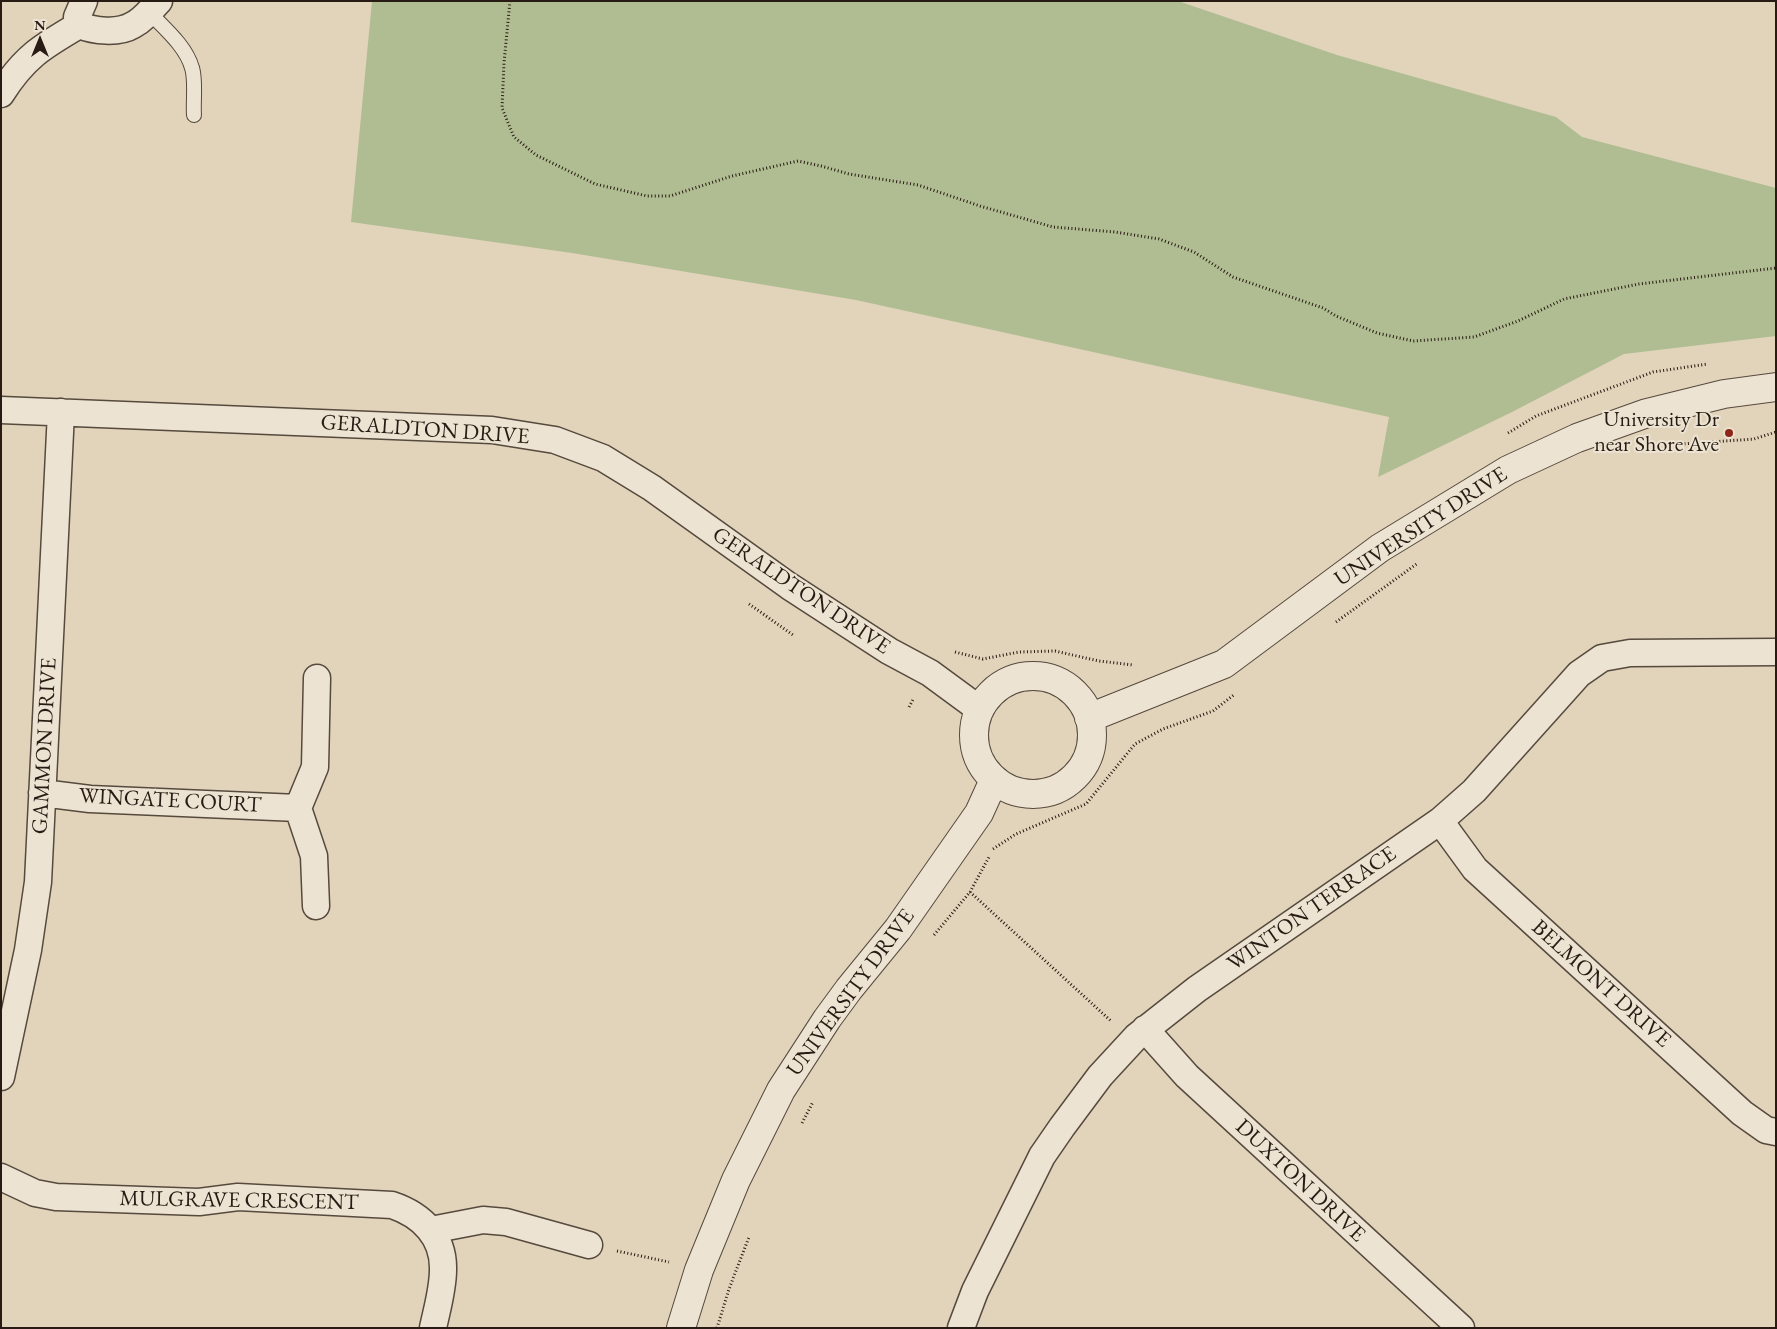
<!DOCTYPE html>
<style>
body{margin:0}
#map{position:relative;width:1777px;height:1329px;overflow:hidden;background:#e1d4ba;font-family:"EB Garamond",serif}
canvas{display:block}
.frame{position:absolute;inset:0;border:2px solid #281b13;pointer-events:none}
.north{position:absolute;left:15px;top:15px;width:50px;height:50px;-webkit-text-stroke:4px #ece3d2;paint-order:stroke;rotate:0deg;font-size:14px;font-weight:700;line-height:20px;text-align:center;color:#281b13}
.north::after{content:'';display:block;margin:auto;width:18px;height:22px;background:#281b13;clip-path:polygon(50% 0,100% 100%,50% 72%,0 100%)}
</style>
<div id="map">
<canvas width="1777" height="1329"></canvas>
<div class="frame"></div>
<div class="north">N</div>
</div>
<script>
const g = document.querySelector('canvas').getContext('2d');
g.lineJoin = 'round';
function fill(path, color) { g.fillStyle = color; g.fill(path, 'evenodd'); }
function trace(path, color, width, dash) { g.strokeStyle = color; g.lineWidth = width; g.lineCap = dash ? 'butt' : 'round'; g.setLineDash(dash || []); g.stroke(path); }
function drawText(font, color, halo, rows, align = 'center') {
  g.font = font + ' "EB Garamond",serif'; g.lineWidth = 4; g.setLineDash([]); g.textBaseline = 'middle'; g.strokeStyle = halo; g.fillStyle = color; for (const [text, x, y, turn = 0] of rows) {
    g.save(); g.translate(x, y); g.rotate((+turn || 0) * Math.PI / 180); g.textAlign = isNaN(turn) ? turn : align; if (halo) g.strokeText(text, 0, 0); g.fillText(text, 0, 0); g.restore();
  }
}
fill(new Path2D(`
 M 372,1 L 1178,1 L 1337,55 L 1556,117 L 1582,137 L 1776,188 L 1776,336 L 1624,354 L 1512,412 L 1378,477 L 1389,417 L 856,300 L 572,253 L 351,222 Z`), '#b0bd92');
const service = new Path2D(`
 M 149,12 C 164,28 186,46 192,68 C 196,80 193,101 194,115`);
const minor = new Path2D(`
 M 79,25 C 94,31 118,34 133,25 C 143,20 151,10 159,1
 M 79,25 L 77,17 L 84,1
 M 1,94 C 24,57 43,46 79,25
 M 1,410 L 492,430 L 555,440 L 603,458 L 652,488 L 789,586 L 889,651 L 930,673 L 979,709
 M 42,793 L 90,799 L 298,808
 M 1440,821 L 1475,869 L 1742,1113 L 1766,1130 L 1776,1132
 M 316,906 L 314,856 L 298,808 L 315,767 L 317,678
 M 1145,1029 L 1187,1076 L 1461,1328
 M 1,1077 L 28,950 L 38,882 L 61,412
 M 1,1177 L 35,1193 L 56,1197 L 199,1202 L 238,1197 L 392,1205 C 422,1215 444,1237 443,1270 C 443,1289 437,1309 433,1328
 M 431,1230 L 483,1220 L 506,1222 L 589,1245
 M 961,1328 L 975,1291 L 1042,1156 L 1062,1127 L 1100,1076 L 1136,1037 L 1197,989 L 1440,821 L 1474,791 L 1579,674 L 1602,658 L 1630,653 L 1776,652`);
const tertiary = new Path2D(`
 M974 735a59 59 0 1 1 118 0a59 59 0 1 1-118 0Z
 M 1089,718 L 1224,664 L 1380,548 L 1508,470 L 1577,438 L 1647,413 L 1724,394 L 1776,387
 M 681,1328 L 699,1270 L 736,1180 L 781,1090 L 827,1019 L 849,989 L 898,929 L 979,813 L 994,780`);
trace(service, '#56493d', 16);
trace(minor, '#56493d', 29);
trace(tertiary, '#56493d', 30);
trace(new Path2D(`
 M 510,1 L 504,63 L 502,108 L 514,137 L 536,155 L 595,184 L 647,196 L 670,196 L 732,176 L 798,161 L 821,166 L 849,174 L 918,185 L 980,206 L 1053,227 L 1115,232 L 1159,239 L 1194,252 L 1233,277 L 1323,308 L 1336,316 L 1377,333 L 1413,341 L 1474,337 L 1518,321 L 1564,299 L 1639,284 L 1776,268
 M 1508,433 L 1536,416 L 1653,372 L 1708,364
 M 1653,446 L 1754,439 L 1776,432
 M 749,604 L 793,635
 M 1336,622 L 1418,563
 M 955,652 L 983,659 L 1019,652 L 1055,651 L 1099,661 L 1133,665
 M 909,707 L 914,698
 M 993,849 L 1016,834 L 1086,804 L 1135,744 L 1163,729 L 1213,711 L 1235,694
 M 970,892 L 1111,1021
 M 934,935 L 970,892 L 989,857
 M 802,1123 L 813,1102
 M 617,1251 L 669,1262
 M 717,1328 L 729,1289 L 749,1237`), '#281b13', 3, [1, 2.5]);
trace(service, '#ece3d2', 14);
trace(minor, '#ece3d2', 26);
trace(tertiary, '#ece3d2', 28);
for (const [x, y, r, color] of [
 [1729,433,5,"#8f2418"]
]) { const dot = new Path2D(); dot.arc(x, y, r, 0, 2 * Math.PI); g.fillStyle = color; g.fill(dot); trace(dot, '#ece3d2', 2); }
drawText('22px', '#281b13', '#ece3d2', [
 ["University Dr",1719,420],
 ["near Shore Ave",1719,445]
], 'right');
drawText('22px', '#281b13', '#ece3d2', [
 ["GERALDTON DRIVE",425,430,4],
 ["UNIVERSITY DRIVE",1421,527,-33],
 ["GERALDTON DRIVE",801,591,34],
 ["GAMMON DRIVE",45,746,-87],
 ["WINGATE COURT",170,801,3],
 ["WINTON TERRACE",1312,909,-35],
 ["BELMONT DRIVE",1601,984,42],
 ["UNIVERSITY DRIVE",851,993,-54],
 ["DUXTON DRIVE",1300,1181,43],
 ["MULGRAVE CRESCENT",239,1201,1]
]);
</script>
